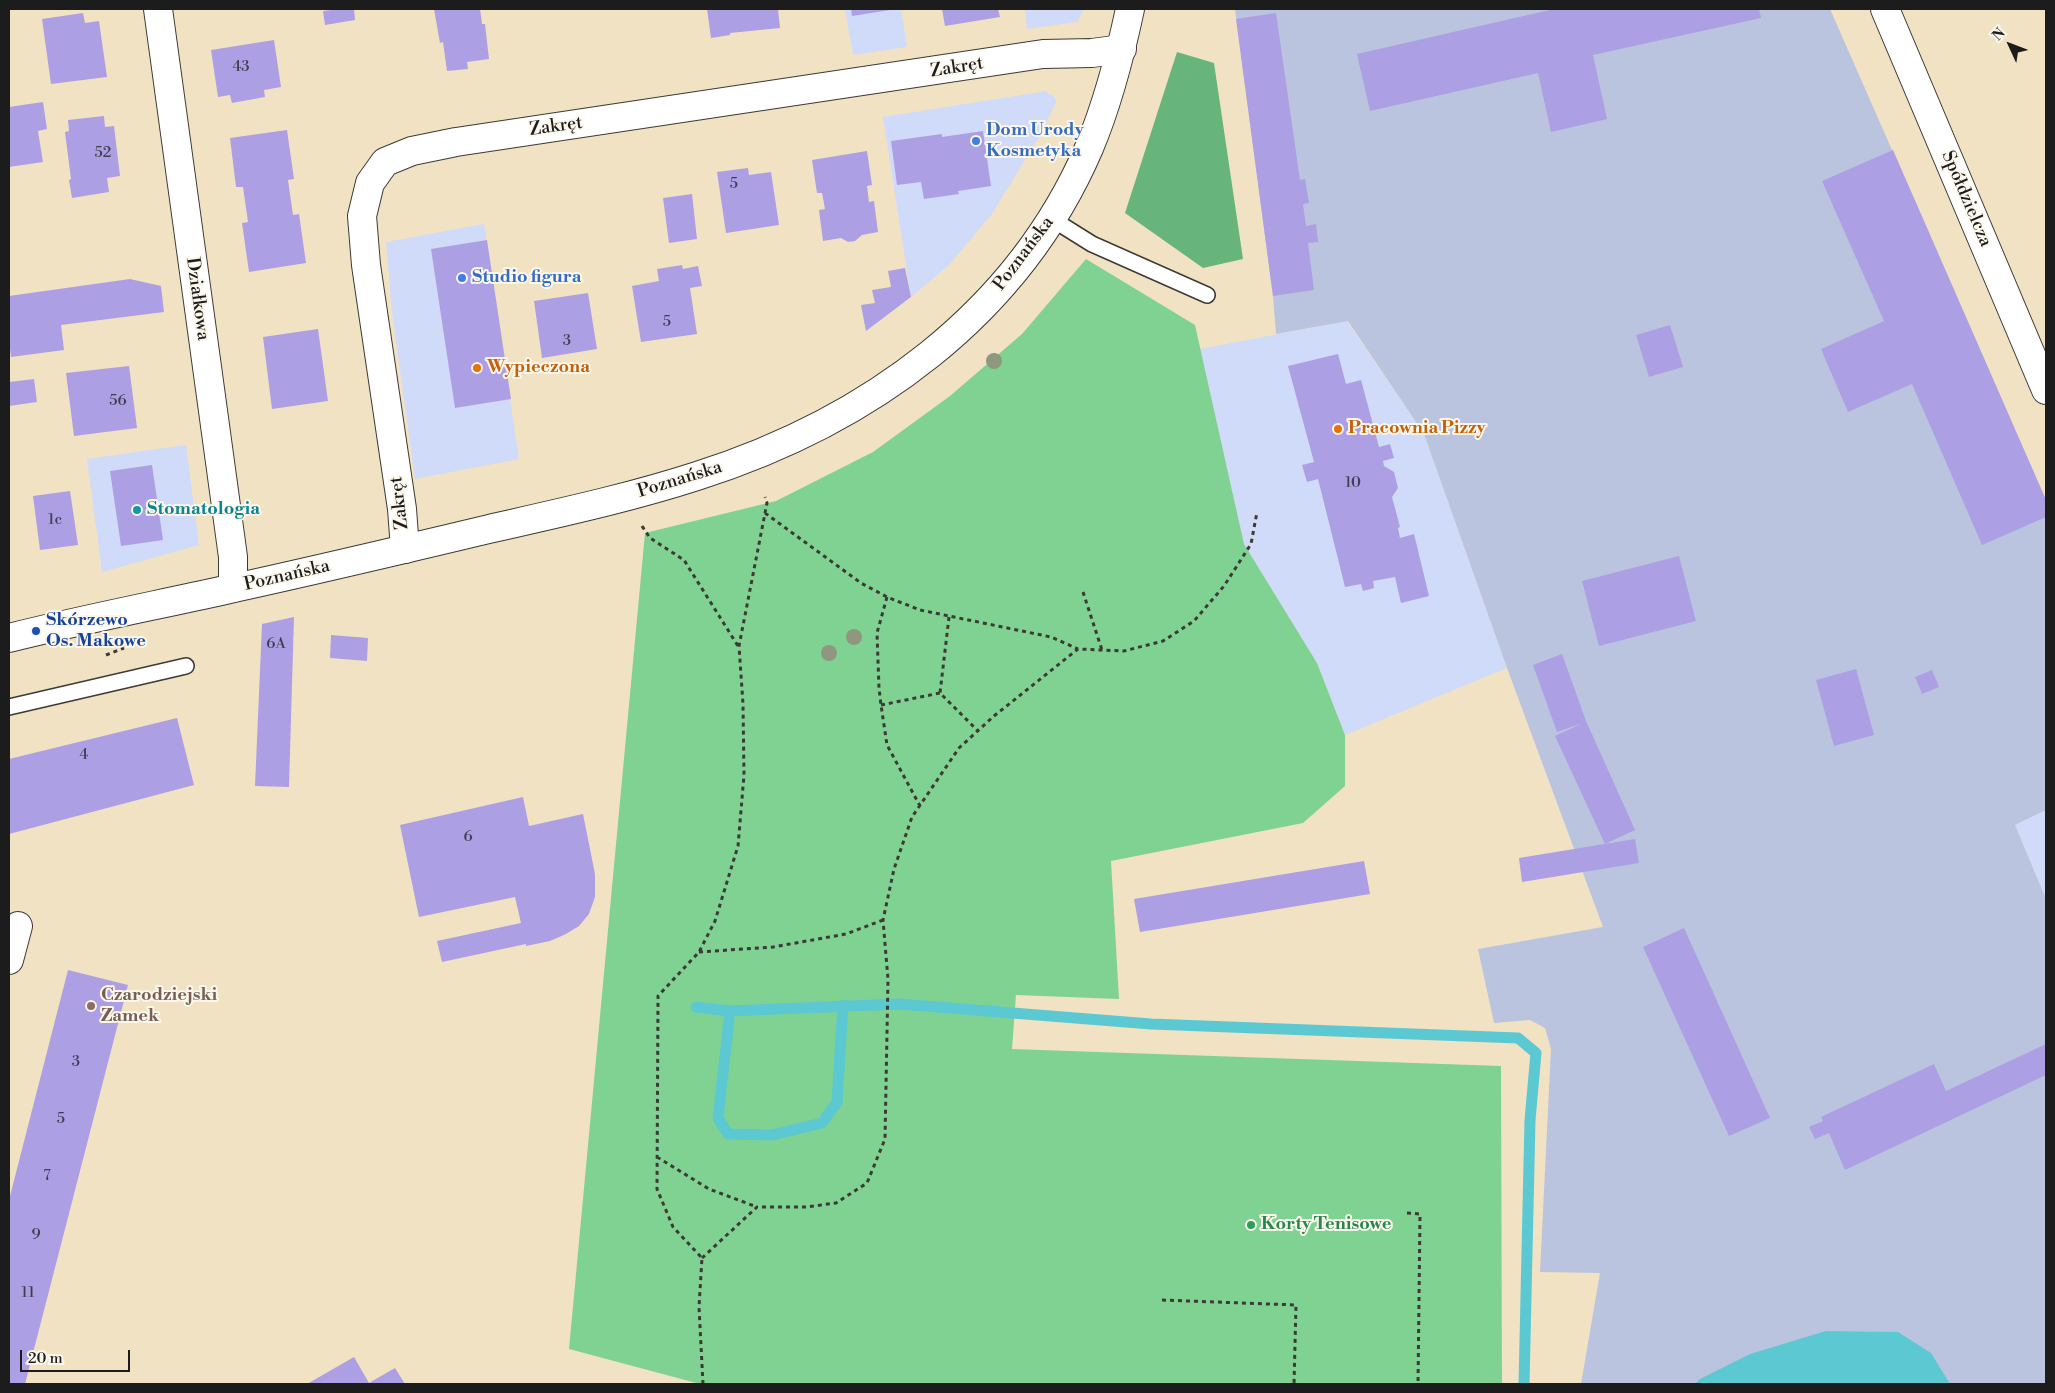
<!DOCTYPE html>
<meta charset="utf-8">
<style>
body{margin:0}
#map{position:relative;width:2055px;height:1393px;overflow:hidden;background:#f1e2c4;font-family:"Libre Bodoni",serif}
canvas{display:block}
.frame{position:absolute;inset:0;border:10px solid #1c1c1c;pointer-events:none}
.north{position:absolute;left:1985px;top:20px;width:50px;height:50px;-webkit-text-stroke:4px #fbf7ec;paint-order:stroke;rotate:313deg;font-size:14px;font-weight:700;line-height:20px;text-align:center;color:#1c1c1c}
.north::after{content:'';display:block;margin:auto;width:18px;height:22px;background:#1c1c1c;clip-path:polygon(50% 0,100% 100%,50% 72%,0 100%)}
.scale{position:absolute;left:20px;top:1350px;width:110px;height:22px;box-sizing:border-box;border:2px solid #1c1c1c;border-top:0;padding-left:6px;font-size:15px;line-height:18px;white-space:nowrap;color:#1c1c1c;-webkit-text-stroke:4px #fbf7ec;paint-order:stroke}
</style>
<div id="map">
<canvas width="2055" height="1393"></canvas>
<div class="frame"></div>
<div class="north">N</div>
<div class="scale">20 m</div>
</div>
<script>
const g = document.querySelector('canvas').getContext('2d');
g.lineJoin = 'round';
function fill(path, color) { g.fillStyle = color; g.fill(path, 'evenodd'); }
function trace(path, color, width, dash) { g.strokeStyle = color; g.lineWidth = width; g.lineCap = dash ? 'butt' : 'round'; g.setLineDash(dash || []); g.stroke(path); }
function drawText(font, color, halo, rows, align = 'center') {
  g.font = font + ' "Libre Bodoni",serif'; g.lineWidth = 4; g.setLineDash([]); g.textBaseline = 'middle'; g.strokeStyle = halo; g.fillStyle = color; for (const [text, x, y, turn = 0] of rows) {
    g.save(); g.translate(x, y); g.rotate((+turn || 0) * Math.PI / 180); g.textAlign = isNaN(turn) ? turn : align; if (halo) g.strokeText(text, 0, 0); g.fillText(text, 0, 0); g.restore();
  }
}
fill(new Path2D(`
 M 845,9 L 901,9 L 907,47 L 853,55 Z
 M 1025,9 L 1084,9 L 1077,22 L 1027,29 Z
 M 1047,91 L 1047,93 L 1055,97 L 1056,102 L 1042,132 L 992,214 L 948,266 L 911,297 L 883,117 Z
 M 484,224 L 519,459 L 415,479 L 392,312 L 386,242 Z
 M 1347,321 L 1424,434 L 1507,668 L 1345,735 L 1317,663 L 1244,544 L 1200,349 Z
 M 186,445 L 199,545 L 102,572 L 87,459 Z
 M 2046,810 L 2046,899 L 2015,825 Z`), '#d0daf9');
fill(new Path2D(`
 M 1235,9 L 1830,9 L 2046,500 L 2046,810 L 2015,825 L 2046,899 L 2046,1384 L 1581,1384 L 1600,1273 L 1540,1272 L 1551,1049 L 1545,1028 L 1530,1020 L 1494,1023 L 1478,949 L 1603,927 L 1507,668 L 1424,434 L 1348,321 L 1276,334 L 1273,296 Z`), '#bac4de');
fill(new Path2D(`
 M 1086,259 L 1195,325 L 1244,544 L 1317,663 L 1345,735 L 1345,786 L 1303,823 L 1111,861 L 1119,999 L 1016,995 L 1012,1049 L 1501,1066 L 1502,1384 L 700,1384 L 569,1349 L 645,533 L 776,501 L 873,452 L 950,396 L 1022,334 Z`), '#80d293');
fill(new Path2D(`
 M 1177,52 L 1214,63 L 1243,259 L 1203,268 L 1125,213 Z`), '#68b47d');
fill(new Path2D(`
 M 1826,1331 L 1898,1332 L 1931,1353 L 1950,1384 L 1695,1384 L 1700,1379 L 1750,1354 Z`), '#5cc9d2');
trace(new Path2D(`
 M 696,1007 L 730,1011 L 899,1004 L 1151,1024 L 1518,1038 L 1536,1053 L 1530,1120 L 1524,1384
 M 730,1011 L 718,1118 L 728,1134 L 772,1135 L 822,1123 L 837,1102 L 843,1005`), '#5cc9d2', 11);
fill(new Path2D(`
 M 340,9 L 354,9 L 355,20 L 325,25 L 323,11 Z
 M 434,9 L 480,9 L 482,24 L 485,24 L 489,59 L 467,62 L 468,69 L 447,71 L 443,42 L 440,43 Z
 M 707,9 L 778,9 L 780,28 L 730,33 L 730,35 L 711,38 Z
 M 851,9 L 890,9 L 890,10 L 852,16 Z
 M 942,9 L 998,9 L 1000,17 L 945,26 Z
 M 1554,9 L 1759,9 L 1761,18 L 1593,55 L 1607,119 L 1551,132 L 1538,73 L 1370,111 L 1357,54 Z
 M 83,13 L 85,23 L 99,21 L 107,77 L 51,84 L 42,19 Z
 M 1276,13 L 1300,180 L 1305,179 L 1309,203 L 1303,204 L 1306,226 L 1316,224 L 1318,242 L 1308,243 L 1314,290 L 1273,296 L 1236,19 Z
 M 274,40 L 281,87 L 264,90 L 265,97 L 232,103 L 230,95 L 218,97 L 211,50 Z
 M 43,102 L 47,129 L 38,131 L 43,162 L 9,167 L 9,107 Z
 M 104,116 L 105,127 L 114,126 L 120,176 L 107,178 L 109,192 L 72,198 L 69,180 L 71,179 L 65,132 L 69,131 L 68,120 Z
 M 287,130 L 294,179 L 288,180 L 293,215 L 299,214 L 306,263 L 249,272 L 242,223 L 248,222 L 243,187 L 236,187 L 230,138 Z
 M 983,131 L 991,186 L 958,191 L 959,194 L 924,199 L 921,182 L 897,185 L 891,141 L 942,134 L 942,137 Z
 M 1893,150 L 2046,500 L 2046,517 L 1982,545 L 1912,384 L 1848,412 L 1821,349 L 1884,321 L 1822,181 Z
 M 867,151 L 872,185 L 867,186 L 869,202 L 874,201 L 878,232 L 862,235 L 855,241 L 848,242 L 841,238 L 823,241 L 819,210 L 825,209 L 822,193 L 817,193 L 812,160 Z
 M 748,168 L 749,175 L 771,172 L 779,225 L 726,233 L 717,172 Z
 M 692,194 L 697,239 L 669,243 L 663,198 Z
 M 487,240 L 511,399 L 455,408 L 431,249 Z
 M 682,265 L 683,269 L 698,266 L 702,286 L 690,288 L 697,334 L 641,342 L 632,286 L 659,281 L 657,269 Z
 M 905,268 L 911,297 L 866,331 L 861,305 L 875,303 L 872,290 L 891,287 L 888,271 Z
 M 130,279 L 161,286 L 164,312 L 61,325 L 64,350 L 11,357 L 9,340 L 9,296 Z
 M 588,293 L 597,349 L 542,358 L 534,301 Z
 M 1670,325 L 1683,367 L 1649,377 L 1636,335 Z
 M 318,329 L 328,401 L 272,409 L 263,337 Z
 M 1338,354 L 1346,384 L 1361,380 L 1379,447 L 1390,444 L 1394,458 L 1383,461 L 1384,466 L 1394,472 L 1398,488 L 1392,497 L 1400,527 L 1398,528 L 1400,538 L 1414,534 L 1429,596 L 1401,603 L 1395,577 L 1373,581 L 1374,588 L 1363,591 L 1361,584 L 1345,587 L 1318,479 L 1307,482 L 1302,465 L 1314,462 L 1288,366 Z
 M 129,366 L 137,428 L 74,436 L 66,373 Z
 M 34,379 L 37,402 L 9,406 L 9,382 Z
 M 152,465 L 163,540 L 121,546 L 110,471 Z
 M 70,491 L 78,545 L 40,550 L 33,496 Z
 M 1679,556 L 1696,621 L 1599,646 L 1582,581 Z
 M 294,617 L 289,787 L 255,786 L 262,624 Z
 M 331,635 L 368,638 L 367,661 L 330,658 Z
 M 1562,654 L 1586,721 L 1635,830 L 1605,844 L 1555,736 L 1583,723 L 1557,732 L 1533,665 Z
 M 1856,669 L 1874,735 L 1834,746 L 1816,680 Z
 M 1932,670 L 1939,687 L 1922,694 L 1915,677 Z
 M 177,718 L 194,785 L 9,834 L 9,759 Z
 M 523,797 L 529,826 L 583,814 L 595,874 L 595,897 L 589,914 L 579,926 L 566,934 L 550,941 L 526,946 L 526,944 L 442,962 L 437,941 L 521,923 L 515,897 L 419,917 L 400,825 Z
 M 1635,839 L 1639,863 L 1522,882 L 1519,858 Z
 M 1364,861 L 1370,894 L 1140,932 L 1134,899 Z
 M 1684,928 L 1770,1118 L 1729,1136 L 1643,947 Z
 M 68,970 L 128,985 L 25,1384 L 9,1384 L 9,1200 Z
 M 2046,1044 L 2046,1075 L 1845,1170 L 1829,1133 L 1815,1139 L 1809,1127 L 1823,1121 L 1821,1117 L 1934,1064 L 1946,1091 Z
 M 354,1357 L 369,1383 L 395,1368 L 405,1384 L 307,1384 Z`), '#ad9fe4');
const lane = new Path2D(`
 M 1052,219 L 1092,244 L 1207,295
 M 9,707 L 186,666`);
const street = new Path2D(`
 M 158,9 L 233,557 L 233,588
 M 1885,9 L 2046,390
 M 405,549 L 402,509 L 366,265 L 362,216 L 370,183 L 385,162 L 412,151 L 456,142 L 1043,54 L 1092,53 L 1122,49
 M 9,960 L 18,926`);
const secondary = new Path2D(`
 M 9,638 C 80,620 153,606 225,590 C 313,571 401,550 489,529 C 559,513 629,498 697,476 C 867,422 1017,315 1089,148 C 1108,103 1120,56 1130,9`);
trace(lane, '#3c3a35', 18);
trace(street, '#3c3a35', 30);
trace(secondary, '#3c3a35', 30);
trace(new Path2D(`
 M 765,513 L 861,583 L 887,597 L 920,610 L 1051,637 L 1078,649
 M 642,526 L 650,538 L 684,560 L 738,646
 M 1083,592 L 1102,650
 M 887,597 L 877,633 L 879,688 L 881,705 L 887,745 L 920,806
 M 949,617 L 940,693 L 978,731
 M 106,655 L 124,648
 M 881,705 L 940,693
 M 699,952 L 773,947 L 846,934 L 883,920
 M 657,1157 L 709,1189 L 757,1207
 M 1407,1213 L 1420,1214 L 1418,1384
 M 702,1258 L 757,1207 L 806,1207 L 836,1203 L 867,1183 L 885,1139 L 888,979 L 883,920 L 894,869 L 912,817 L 959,748 L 994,716 L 1078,649 L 1124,651 L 1163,641 L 1194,621 L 1224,586 L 1251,544 L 1257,512
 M 1162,1300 L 1296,1305 L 1294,1384
 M 703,1384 L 699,1307 L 702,1258 L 673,1227 L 657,1189 L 658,996 L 699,952 L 715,921 L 738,846 L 744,775 L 743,704 L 739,646 L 767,503 L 765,497`), '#3c3a35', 3, [4, 4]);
trace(lane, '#fff', 15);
trace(street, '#fff', 28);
trace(secondary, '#fff', 28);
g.fillStyle = '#8f987f';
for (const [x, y] of [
 [994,361],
 [854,637],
 [829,653]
]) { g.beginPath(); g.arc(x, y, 8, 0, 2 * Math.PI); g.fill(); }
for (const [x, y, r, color] of [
 [976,141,5,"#3f7fe0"],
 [462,278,5,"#3f7fe0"],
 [477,368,5,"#e8710a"],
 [1338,429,5,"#e8710a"],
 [137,510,5,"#0f9aa8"],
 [36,631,5,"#1a4fb4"],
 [91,1006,5,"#8d6e63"],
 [1251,1225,5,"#2e9e5b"]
]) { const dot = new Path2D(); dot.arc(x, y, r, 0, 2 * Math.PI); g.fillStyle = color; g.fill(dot); trace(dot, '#fbf7ec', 2); }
drawText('15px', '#403d4e', null, [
 ["43",241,67],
 ["52",103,153],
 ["5",734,184],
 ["5",667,322],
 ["3",567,341],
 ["56",118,401],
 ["10",1353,483],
 ["1c",55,520],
 ["6A",276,644],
 ["4",84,755],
 ["6",468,837],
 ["3",76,1062],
 ["5",61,1119],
 ["7",47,1176],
 ["9",36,1235],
 ["11",28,1293]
]);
drawText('18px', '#1c1c1c', '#fbf7ec', [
 ["Zakręt",957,68,-9],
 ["Zakręt",556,127,-8],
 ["Spółdzielcza",1966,199,67],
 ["Poznańska",1024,254,-53],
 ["Działkowa",197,299,82],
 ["Poznańska",680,480,-17],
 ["Zakręt",400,503,-97],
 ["Poznańska",287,576,-13]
]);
drawText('bold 18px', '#366cbe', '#fbf7ec', [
 ["Dom Urody",986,131],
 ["Kosmetyka",986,152],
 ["Studio figura",472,278]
], 'left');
drawText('bold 18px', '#c56008', '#fbf7ec', [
 ["Wypieczona",487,368],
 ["Pracownia Pizzy",1348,429]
], 'left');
drawText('bold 18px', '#0d838f', '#fbf7ec', [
 ["Stomatologia",147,510]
], 'left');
drawText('bold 18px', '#164399', '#fbf7ec', [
 ["Skórzewo",46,621],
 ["Os. Makowe",46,642]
], 'left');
drawText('bold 18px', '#785e54', '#fbf7ec', [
 ["Czarodziejski",101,996],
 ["Zamek",101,1017]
], 'left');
drawText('bold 18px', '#27864d', '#fbf7ec', [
 ["Korty Tenisowe",1261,1225]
], 'left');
</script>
